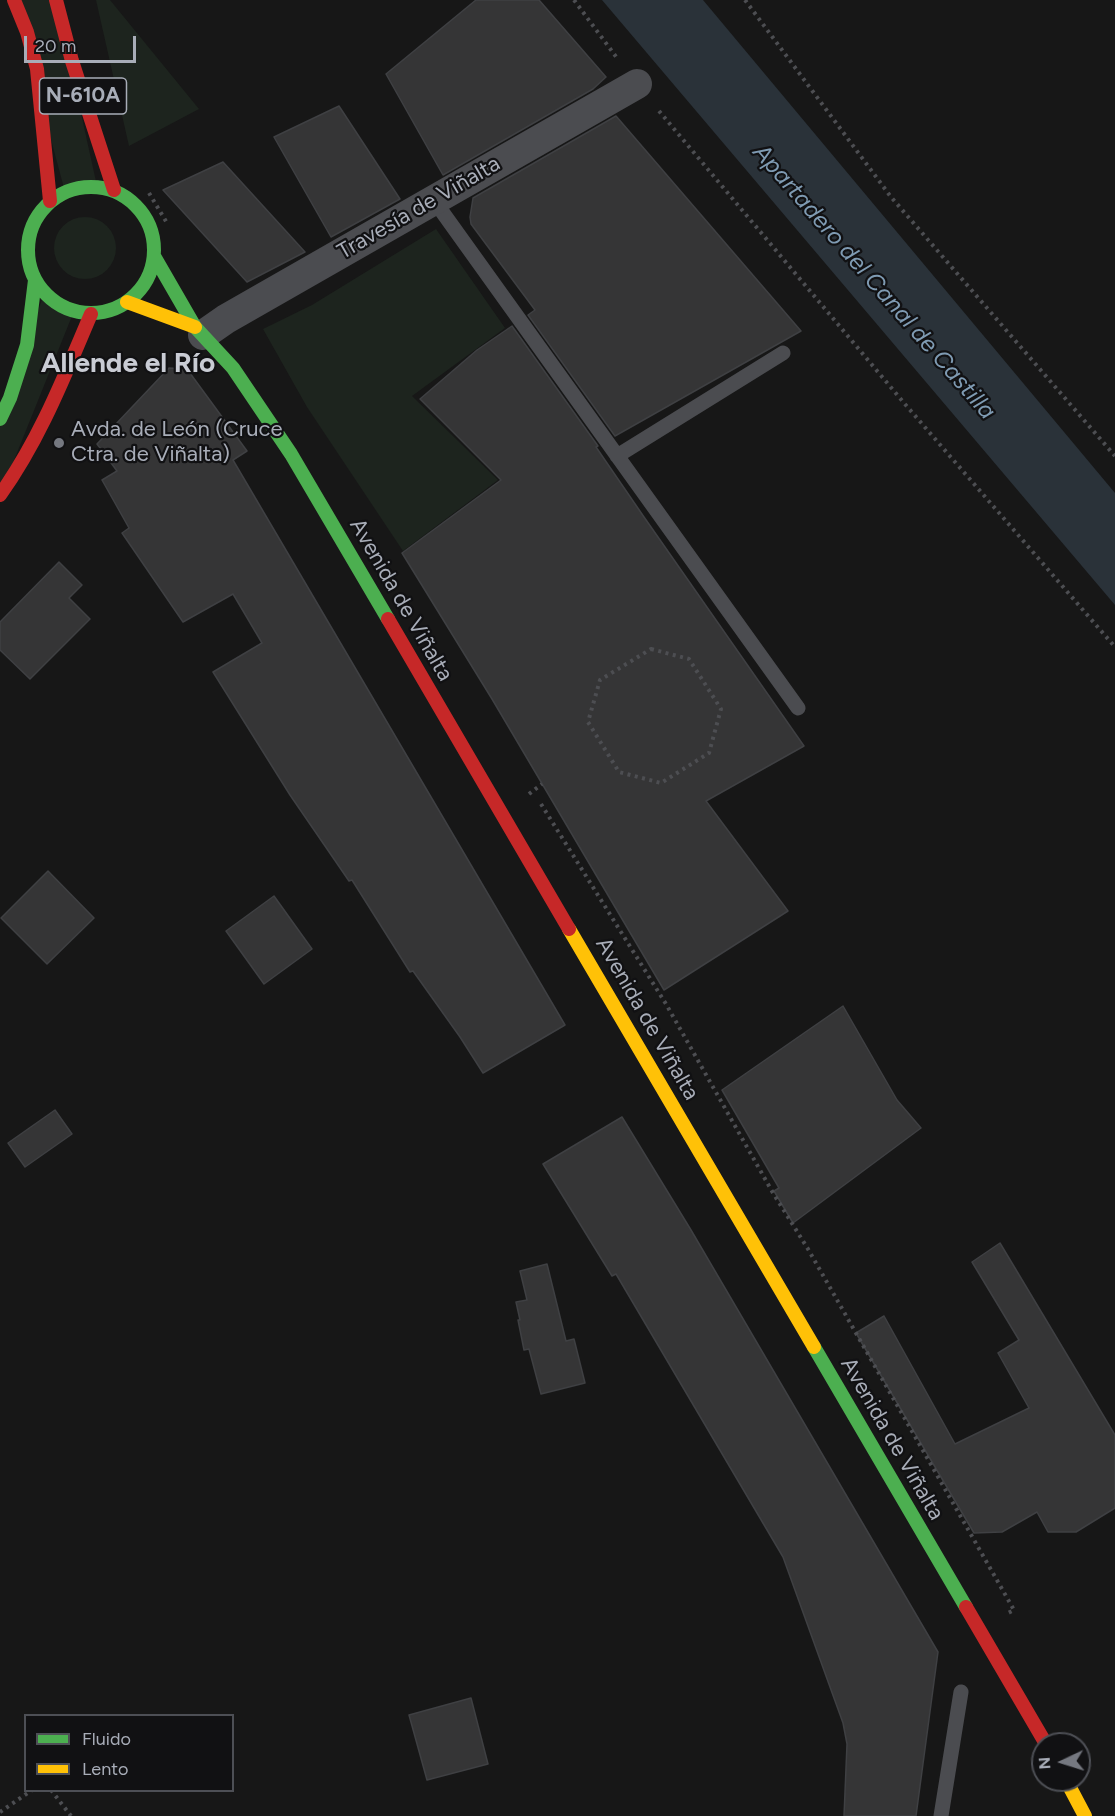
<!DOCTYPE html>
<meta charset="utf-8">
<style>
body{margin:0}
#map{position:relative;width:1115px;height:1816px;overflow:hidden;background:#171717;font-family:Figtree,sans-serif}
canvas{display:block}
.legend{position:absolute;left:24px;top:1714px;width:210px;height:78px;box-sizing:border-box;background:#111113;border:2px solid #4d4f55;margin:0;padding:8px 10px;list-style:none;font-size:18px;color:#a8adb8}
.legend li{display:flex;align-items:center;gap:12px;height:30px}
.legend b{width:30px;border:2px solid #4d4f55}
.north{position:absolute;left:1031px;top:1732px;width:60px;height:60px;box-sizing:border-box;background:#111113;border:2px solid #4d4f55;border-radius:50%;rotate:266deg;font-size:16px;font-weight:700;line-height:24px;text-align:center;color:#a8adb8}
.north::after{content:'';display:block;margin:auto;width:21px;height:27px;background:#757880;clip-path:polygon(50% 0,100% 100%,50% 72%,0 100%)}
.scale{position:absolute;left:24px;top:36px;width:112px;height:27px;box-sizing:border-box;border:3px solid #a8adb8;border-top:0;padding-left:8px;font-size:18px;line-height:21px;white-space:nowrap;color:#a8adb8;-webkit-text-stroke:4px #111113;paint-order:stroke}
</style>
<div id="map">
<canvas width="1115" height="1816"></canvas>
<ul class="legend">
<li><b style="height:8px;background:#4caf50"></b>Fluido</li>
<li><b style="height:8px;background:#ffc107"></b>Lento</li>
</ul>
<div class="north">N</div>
<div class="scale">20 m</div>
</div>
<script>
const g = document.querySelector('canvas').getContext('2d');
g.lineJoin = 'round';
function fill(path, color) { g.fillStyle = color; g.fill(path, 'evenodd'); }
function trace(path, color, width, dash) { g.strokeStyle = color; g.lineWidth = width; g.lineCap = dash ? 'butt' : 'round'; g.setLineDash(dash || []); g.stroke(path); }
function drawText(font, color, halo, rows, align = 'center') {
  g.font = font + ' Figtree,sans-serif'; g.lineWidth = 4.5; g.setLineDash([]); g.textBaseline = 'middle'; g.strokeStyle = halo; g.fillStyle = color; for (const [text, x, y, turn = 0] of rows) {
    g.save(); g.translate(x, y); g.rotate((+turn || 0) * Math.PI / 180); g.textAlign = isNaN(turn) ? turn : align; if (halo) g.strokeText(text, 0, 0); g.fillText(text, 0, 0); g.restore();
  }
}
fill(new Path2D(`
 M 14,0 L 56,0 L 97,186 L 81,187 L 65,192 Z
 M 96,0 L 110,0 L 199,109 L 129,146 Z
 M54 248a31 31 0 1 1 62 0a31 31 0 1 1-62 0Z
 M 436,229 L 505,328 L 412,396 L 498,480 L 403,551 L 307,407 L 263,329 L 312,305 Z
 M 44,294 L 58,305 L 74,311 L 0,495 L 0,419 Z`), '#1d241e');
fill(new Path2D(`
 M 602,0 L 703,0 L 1115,493 L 1115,605 Z`), '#2a3239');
const building = new Path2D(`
 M 476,0 L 539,0 L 606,77 L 593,89 L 443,175 L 386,74 Z
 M 339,106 L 400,199 L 331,237 L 274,137 Z
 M 616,116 L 801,331 L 615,436 L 528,315 L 535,310 L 471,224 L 470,217 L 473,198 Z
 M 223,162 L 305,252 L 247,282 L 163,190 Z
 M 512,326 L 598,446 L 596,447 L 644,517 L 804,746 L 706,801 L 788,911 L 664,990 L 492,699 L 402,553 L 501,480 L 420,399 L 477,350 Z
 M 169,368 L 187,369 L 247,451 L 233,460 L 565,1025 L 483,1073 L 460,1037 L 413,971 L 410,972 L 352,880 L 349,881 L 290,795 L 213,672 L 262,643 L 233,594 L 183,622 L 122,533 L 129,528 L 102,480 L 117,471 L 97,444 Z
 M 59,562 L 82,585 L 69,598 L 90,619 L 30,679 L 0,650 L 0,622 Z
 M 48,871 L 94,918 L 47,964 L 1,918 Z
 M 274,896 L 312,949 L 264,984 L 226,931 Z
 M 843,1006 L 897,1100 L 921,1128 L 793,1223 L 774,1191 L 779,1188 L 722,1090 Z
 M 55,1110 L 72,1134 L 25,1167 L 8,1143 Z
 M 622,1117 L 691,1230 L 938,1652 L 916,1816 L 844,1816 L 847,1744 L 843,1723 L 783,1557 L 616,1274 L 612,1276 L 543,1164 Z
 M 1000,1243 L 1115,1435 L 1115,1508 L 1076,1532 L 1048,1532 L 1037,1512 L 1002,1532 L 974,1533 L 856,1333 L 884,1316 L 955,1444 L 1029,1408 L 998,1353 L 1019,1340 L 972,1262 Z
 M 547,1264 L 566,1341 L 574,1339 L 585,1383 L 541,1394 L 529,1349 L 524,1350 L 518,1320 L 520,1320 L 516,1302 L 527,1300 L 520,1271 Z
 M 471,1698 L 488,1764 L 427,1780 L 409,1715 Z`);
fill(building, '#353536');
trace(building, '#3f4043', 1.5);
trace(new Path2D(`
 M 574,0 L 617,58
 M 745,0 L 891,197 L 1115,456
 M 659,111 L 904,403 L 1115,647
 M 149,193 L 167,223
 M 651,649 L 689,659 L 721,709 L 709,753 L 661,783 L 619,772 L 588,722 L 600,680 Z
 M 529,794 L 542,784
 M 541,804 L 666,1004 L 773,1193 L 808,1249 L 1014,1610 L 1008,1613
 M 51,1790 L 71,1816
 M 0,1812 L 32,1790`), '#4d4e52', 4, [3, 4.5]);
trace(new Path2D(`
 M 433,199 L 798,708
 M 617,456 L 783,353
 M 941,1816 L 961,1692`), '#4b4c50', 15);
trace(new Path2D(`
 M 203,335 L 226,319 L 637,84`), '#4b4c50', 30);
trace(new Path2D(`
 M28 250a63 63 0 1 1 126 0a63 63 0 1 1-126 0Z
 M 154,256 L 195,327 L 233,368 L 291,454 L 388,619
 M 0,419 L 10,398 L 27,345 L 35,280
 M 814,1347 L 966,1607`), '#4caf50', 14);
trace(new Path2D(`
 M 127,302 L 195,327
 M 569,929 L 814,1347
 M 1066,1780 L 1085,1816`), '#ffc107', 14);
trace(new Path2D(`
 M 14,0 L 27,32 L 37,69 L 50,201
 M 56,0 L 72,61 L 114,190
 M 0,495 C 40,439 64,377 91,314
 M 388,619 L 569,929
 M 966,1607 L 1046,1744`), '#c62828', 14);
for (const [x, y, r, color] of [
 [59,443,6,"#757880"]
]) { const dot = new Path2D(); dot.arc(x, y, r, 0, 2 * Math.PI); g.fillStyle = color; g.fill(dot); trace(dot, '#111113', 2); }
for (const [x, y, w] of [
 [83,96,87]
]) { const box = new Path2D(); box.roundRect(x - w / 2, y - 18, w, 36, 4.5); g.fillStyle = '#111113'; g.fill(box); trace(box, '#a8adb8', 1.5); }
drawText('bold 21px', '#a8adb8', null, [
 ["N-610A",83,96]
]);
drawText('22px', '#a8adb8', '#111113', [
 ["Travesía de Viñalta",419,208,-30],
 ["Avenida de Viñalta",401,600,60],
 ["Avenida de Viñalta",647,1019,60],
 ["Avenida de Viñalta",892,1439,60]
]);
drawText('22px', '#a8adb8', '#111113', [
 ["Avda. de León (Cruce",71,430],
 ["Ctra. de Viñalta)",71,455]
], 'left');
drawText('italic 24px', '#7f9bb3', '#111113', [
 ["Apartadero del Canal de Castilla",874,282,49]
]);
drawText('bold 28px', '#c9ccd4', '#111113', [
 ["Allende el Río",128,364]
]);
</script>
